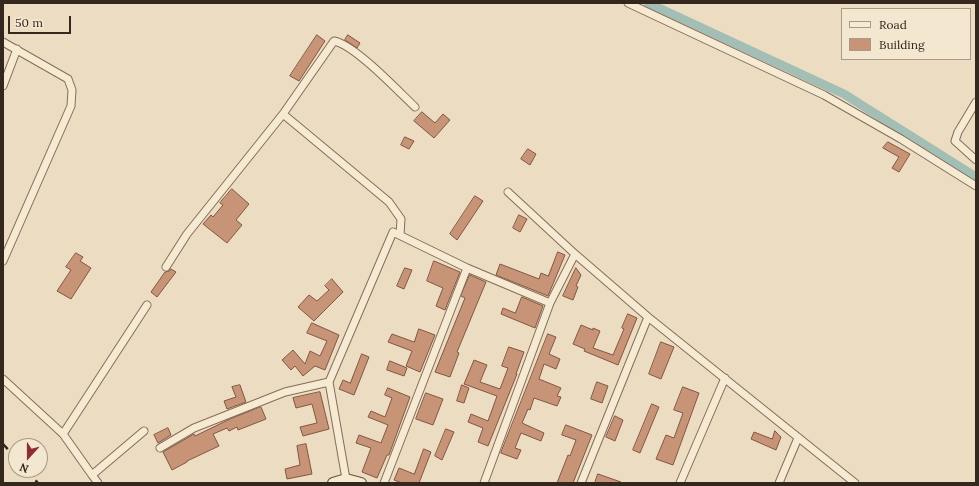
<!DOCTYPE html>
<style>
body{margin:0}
#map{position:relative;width:979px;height:486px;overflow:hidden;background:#ecdcc1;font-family:Lora,serif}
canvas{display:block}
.frame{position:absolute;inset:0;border:4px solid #34271d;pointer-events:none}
.legend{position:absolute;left:841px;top:8px;width:130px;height:52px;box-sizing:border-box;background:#f3e7d0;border:1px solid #a79a88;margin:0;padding:5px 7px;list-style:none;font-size:12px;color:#34271d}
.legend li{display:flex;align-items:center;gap:8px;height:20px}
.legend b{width:20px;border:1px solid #a79a88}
.north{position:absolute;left:8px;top:438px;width:40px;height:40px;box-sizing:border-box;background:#f3e7d0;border:1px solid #a79a88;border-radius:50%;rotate:201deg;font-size:11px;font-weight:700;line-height:16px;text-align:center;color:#34271d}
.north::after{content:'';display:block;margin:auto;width:14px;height:18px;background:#902c33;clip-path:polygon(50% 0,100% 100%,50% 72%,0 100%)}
.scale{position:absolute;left:8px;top:16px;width:63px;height:18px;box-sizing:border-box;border:2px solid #34271d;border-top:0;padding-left:5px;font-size:12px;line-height:14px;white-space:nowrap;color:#34271d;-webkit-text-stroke:3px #f3e7d0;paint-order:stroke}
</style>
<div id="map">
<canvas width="979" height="486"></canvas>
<div class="frame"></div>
<ul class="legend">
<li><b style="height:5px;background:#f7ead3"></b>Road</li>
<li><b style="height:11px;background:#c89478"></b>Building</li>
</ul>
<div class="north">N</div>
<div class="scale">50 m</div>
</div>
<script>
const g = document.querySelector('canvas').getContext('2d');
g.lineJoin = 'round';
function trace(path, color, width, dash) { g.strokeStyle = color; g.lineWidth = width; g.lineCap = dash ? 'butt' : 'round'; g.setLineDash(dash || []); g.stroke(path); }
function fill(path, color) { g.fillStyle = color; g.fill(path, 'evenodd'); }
trace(new Path2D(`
 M 648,3 L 844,94 L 976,177`), '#a3beb4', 9);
const building = new Path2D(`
 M 317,35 L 325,41 L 299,81 L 290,76 Z
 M 348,35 L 360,43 L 357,48 L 345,40 Z
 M 422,112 L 435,123 L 443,114 L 450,120 L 434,138 L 414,121 Z
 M 405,137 L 414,141 L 409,149 L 401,145 Z
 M 888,142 L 910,154 L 899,172 L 892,168 L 899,157 L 883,148 Z
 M 528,149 L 536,154 L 530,165 L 521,159 Z
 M 232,189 L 249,204 L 236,220 L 242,225 L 227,243 L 203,224 L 211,215 L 213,217 L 223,205 L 220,203 Z
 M 475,196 L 483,201 L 457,240 L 450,234 Z
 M 519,215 L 527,219 L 520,232 L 513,228 Z
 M 558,252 L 565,255 L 548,296 L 496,275 L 500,264 L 539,279 L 541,273 L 548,276 Z
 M 76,253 L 83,257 L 80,261 L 91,268 L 71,299 L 57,291 L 71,270 L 66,267 Z
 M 434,261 L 460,272 L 445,310 L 436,306 L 443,288 L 427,281 Z
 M 405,268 L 412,270 L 404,289 L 397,286 Z
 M 576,268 L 581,275 L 576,286 L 578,287 L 573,300 L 563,296 Z
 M 171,269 L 176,272 L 157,297 L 151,292 L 165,272 L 169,271 Z
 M 470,275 L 486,282 L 457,352 L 459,353 L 450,377 L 435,372 L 465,298 L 461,296 Z
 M 332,279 L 343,292 L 314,321 L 298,307 L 309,295 L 317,301 L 329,290 L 325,286 Z
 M 522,297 L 543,306 L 535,328 L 501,314 L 503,308 L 515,313 Z
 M 628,314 L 637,318 L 618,365 L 584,351 L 585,349 L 573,344 L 581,325 L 593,330 L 593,328 L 600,331 L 593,348 L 613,355 L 624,329 L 622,328 Z
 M 312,323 L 339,335 L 325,370 L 315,366 L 303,376 L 295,366 L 291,370 L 282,360 L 293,350 L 305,364 L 310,351 L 320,356 L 327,341 L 307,333 Z
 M 419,329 L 435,335 L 420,372 L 406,366 L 412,351 L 388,342 L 392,334 L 414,342 Z
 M 548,334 L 556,337 L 549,354 L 560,359 L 556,369 L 544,364 L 539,379 L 561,388 L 557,396 L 561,397 L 557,406 L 534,398 L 530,410 L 528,409 L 522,423 L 544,433 L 541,441 L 521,433 L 515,448 L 521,450 L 517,459 L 501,453 Z
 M 661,342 L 674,347 L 661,379 L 649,374 Z
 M 509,347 L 524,352 L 516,374 L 517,374 L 488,446 L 478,442 L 483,428 L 468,422 L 471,414 L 488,421 L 497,396 L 464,384 L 474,360 L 487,365 L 480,382 L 500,389 L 508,368 L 502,366 Z
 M 362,354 L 369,357 L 354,395 L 339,389 L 343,380 L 350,383 Z
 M 390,361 L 407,368 L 404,376 L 387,370 Z
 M 597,382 L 608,386 L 602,403 L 591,399 Z
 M 240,385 L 246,402 L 227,409 L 224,401 L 236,397 L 232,387 Z
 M 462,385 L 469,388 L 464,403 L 457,401 Z
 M 683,387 L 699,393 L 673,465 L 656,459 L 666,435 L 674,438 L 683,413 L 674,410 Z
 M 388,388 L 410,397 L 389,455 L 387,455 L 377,478 L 362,472 L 371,448 L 356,443 L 359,435 L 381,443 L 388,425 L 368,417 L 371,411 L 385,417 L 392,398 L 385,395 Z
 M 320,392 L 329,429 L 303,436 L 300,427 L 317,423 L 312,404 L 296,408 L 293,398 Z
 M 426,393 L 443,399 L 433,425 L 416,419 Z
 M 652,404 L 659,407 L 640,453 L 633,450 Z
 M 261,407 L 266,419 L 238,430 L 237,427 L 229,431 L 227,428 L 213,434 L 219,446 L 187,461 L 187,462 L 172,470 L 163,452 L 194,434 L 195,436 L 230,419 Z
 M 615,416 L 623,420 L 615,441 L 606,437 Z
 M 566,425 L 592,435 L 573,483 L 557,483 L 568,455 L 570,456 L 576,440 L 562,435 Z
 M 168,428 L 171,435 L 158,443 L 154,435 Z
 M 446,429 L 454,432 L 442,460 L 435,456 Z
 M 775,431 L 781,437 L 776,450 L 751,439 L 754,432 L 772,439 Z
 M 306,444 L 312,474 L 287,479 L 285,469 L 300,465 L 297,446 Z
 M 424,449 L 431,452 L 419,483 L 402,483 L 394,480 L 399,468 L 414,474 Z
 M 598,474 L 621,482 L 620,483 L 595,483 Z`);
fill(building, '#c89478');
trace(building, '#825640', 1);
const street = new Path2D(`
 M 628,3 L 824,95 L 901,139 L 976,186
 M 3,42 L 68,79 L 72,90 L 71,106 L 3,261
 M 3,86 L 17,49
 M 976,102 L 958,132 L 955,141 L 976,160
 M 508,192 L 575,254 L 648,317 L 855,483
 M 400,235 L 401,219 L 389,202 L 283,114 L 334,41 C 355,45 398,91 415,107
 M 166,267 L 187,234 L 283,114
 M 3,379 L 63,434
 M 160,448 L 194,428 L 285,392 L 329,382
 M 92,475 L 63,434 L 147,305
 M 98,483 L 92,475 L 144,431
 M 343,483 L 346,479 L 329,382 L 393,232 L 467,268 L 550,303
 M 384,483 L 467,268
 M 484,483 L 550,303 L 575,254
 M 581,483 L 648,317
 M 680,483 L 725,378
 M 779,483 L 798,438`);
const secondary = new Path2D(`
 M 333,483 L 346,479 L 361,483`);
trace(street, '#846d59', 9);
trace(secondary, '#664f3d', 12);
trace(street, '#f7ead3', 7);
trace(secondary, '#f7ead3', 10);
trace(new Path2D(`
 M 3,444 L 16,458
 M 26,470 L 38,483`), '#34271d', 2.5, [7, 7]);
</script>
